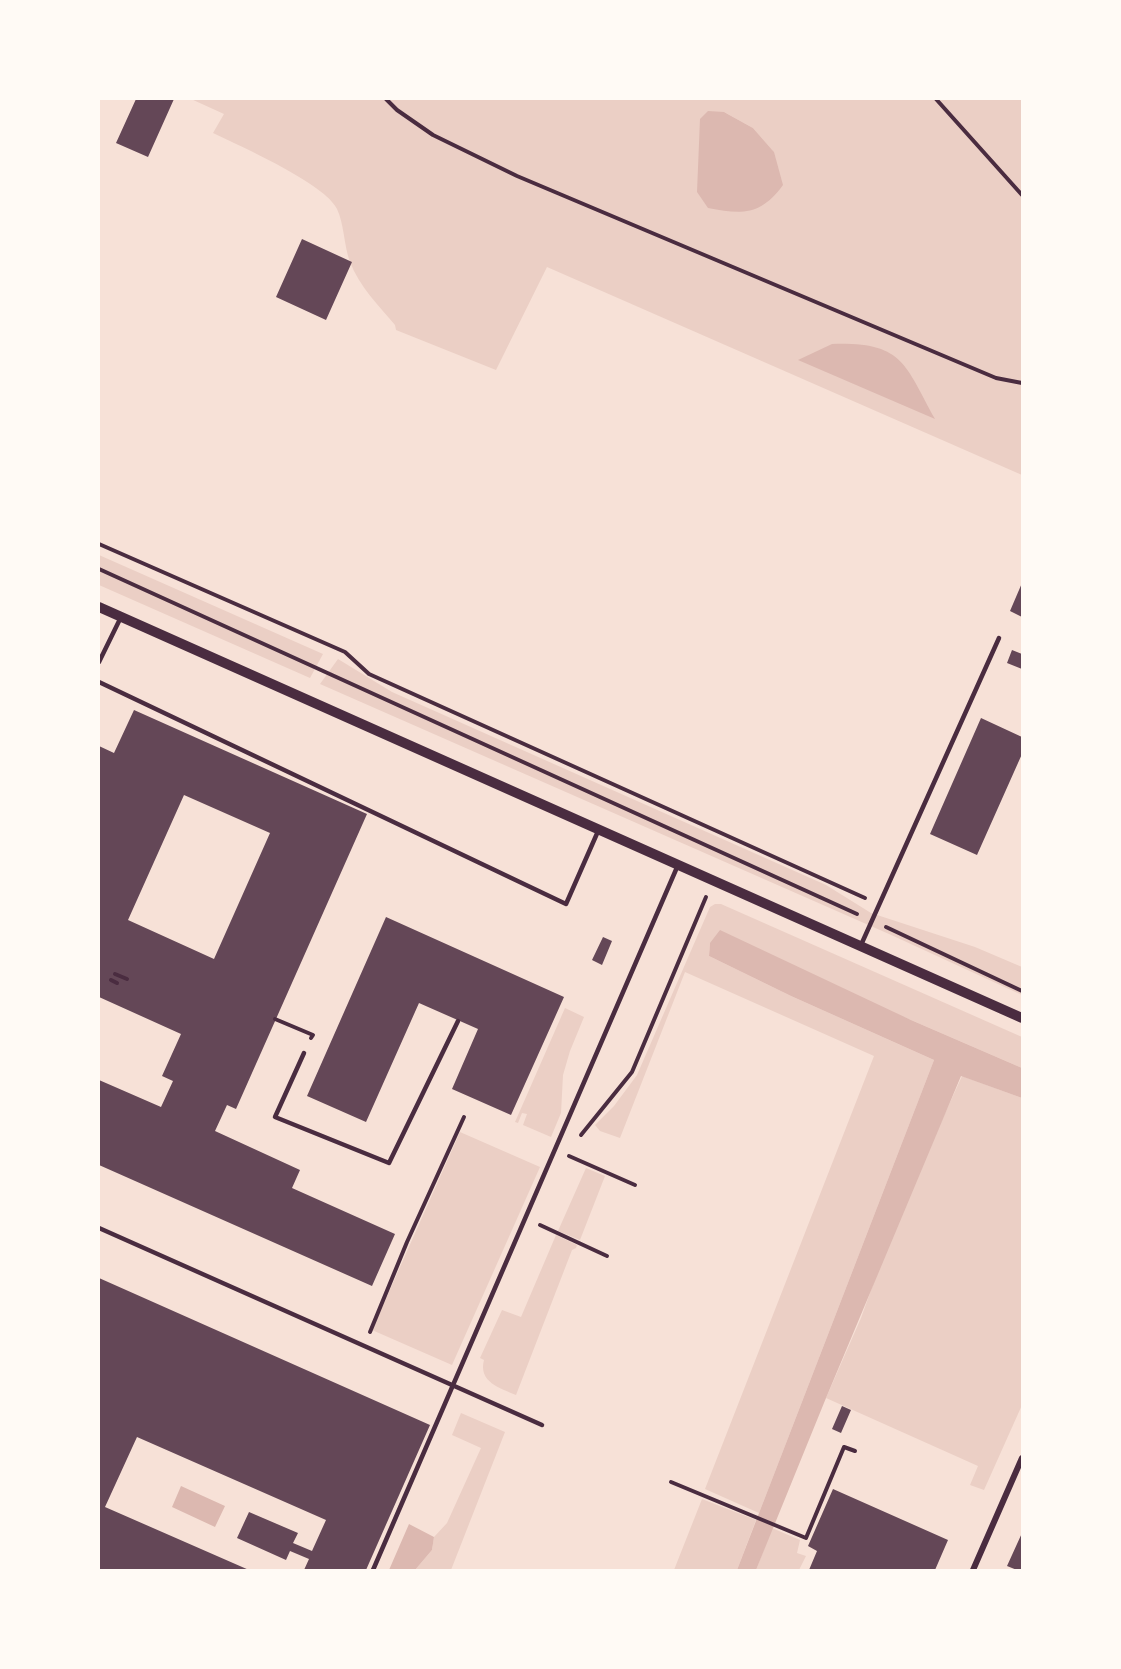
<!DOCTYPE html>
<style>
body{margin:0}
#map{position:relative;width:1121px;height:1669px;overflow:hidden;background:#f7e1d7;font-family:"Varela Round",sans-serif}
canvas{display:block}
.frame{position:absolute;inset:0;border:100px solid #fffaf5;pointer-events:none}
</style>
<div id="map">
<canvas width="1121" height="1669"></canvas>
<div class="frame"></div>
</div>
<script>
const g = document.querySelector('canvas').getContext('2d');
g.lineJoin = 'round';
function fill(path, color) { g.fillStyle = color; g.fill(path, 'evenodd'); }
function trace(path, color, width, dash) { g.strokeStyle = color; g.lineWidth = width; g.lineCap = dash ? 'butt' : 'round'; g.setLineDash(dash || []); g.stroke(path); }
fill(new Path2D(`
 M 191,99 L 1022,99 L 1022,475 L 547,267 L 496,370 L 396,330 L 395,325 C 379,306 359,286 350,262 C 344,246 344,223 337,209 C 326,184 240,146 213,133 L 224,114 ZM 724,112 L 753,128 L 774,152 Z
 M 99,555 L 323,654 L 310,678 L 99,585 Z
 M 338,659 L 392,692 L 826,885 L 871,913 L 975,947 L 1022,967 L 1022,995 L 889,934 L 320,684 Z
 M 715,904 L 721,904 L 1022,1037 L 1022,1068 L 911,1020 L 710,943 L 709,956 L 791,996 L 934,1060 L 759,1513 L 705,1489 L 874,1056 L 685,972 L 620,1138 L 600,1131 L 595,1125 L 614,1106 L 637,1075 L 710,907 Z
 M 565,1008 L 584,1017 L 570,1051 L 563,1075 L 561,1113 L 551,1137 L 523,1125 L 527,1114 L 522,1113 L 518,1123 L 515,1122 Z
 M 962,1076 L 1022,1098 L 1022,1405 L 984,1490 L 970,1485 L 978,1466 L 826,1398 L 861,1318 L 895,1223 Z
 M 460,1132 L 540,1167 L 452,1365 L 372,1330 Z
 M 586,1168 L 605,1176 L 580,1240 L 558,1231 Z
 M 556,1235 L 577,1245 L 576,1248 L 572,1250 L 516,1395 C 500,1388 478,1382 484,1360 L 480,1358 L 502,1310 L 521,1317 Z
 M 461,1413 L 505,1432 L 451,1570 L 415,1570 L 432,1550 L 434,1537 L 447,1523 L 481,1448 L 452,1435 Z
 M 702,1499 L 756,1520 L 737,1570 L 674,1570 Z
 M 772,1528 L 800,1540 L 797,1553 L 806,1556 L 799,1570 L 756,1570 Z`), '#ebcfc5');
fill(new Path2D(`
 M 708,111 L 724,112 L 753,128 L 774,152 L 783,185 C 761,215 743,215 708,208 L 697,192 L 700,119 Z
 M 832,344 C 903,342 904,363 935,419 L 798,360 Z
 M 720,930 L 911,1020 L 1022,1068 L 1022,1098 L 961,1076 L 826,1398 L 756,1570 L 737,1570 L 934,1060 L 791,996 L 709,956 L 710,943 Z
 M 181,1486 L 225,1506 L 215,1527 L 172,1507 Z
 M 409,1524 L 434,1537 L 432,1550 L 415,1570 L 389,1570 Z`), '#dcb8b0');
fill(new Path2D(`
 M 136,99 L 174,99 L 148,157 L 116,143 Z
 M 302,239 L 352,262 L 326,320 L 276,297 Z
 M 1022,583 L 1022,617 L 1010,611 Z
 M 1012,650 L 1022,654 L 1022,669 L 1007,663 Z
 M 134,710 L 367,814 L 236,1109 L 227,1105 L 215,1131 L 300,1170 L 292,1188 L 395,1234 L 372,1286 L 99,1165 L 99,1080 L 161,1107 L 173,1081 L 162,1076 L 181,1034 L 99,997 L 99,746 L 114,753 ZM 184,795 L 270,833 L 214,959 L 128,920 Z
 M 981,718 L 1022,737 L 1022,754 L 977,855 L 930,834 Z
 M 386,917 L 564,997 L 511,1115 L 452,1089 L 478,1029 L 419,1003 L 366,1122 L 307,1096 Z
 M 603,937 L 612,941 L 602,965 L 592,960 Z
 M 99,1278 L 430,1425 L 366,1570 L 304,1570 L 309,1559 L 290,1551 L 286,1560 L 237,1538 L 249,1512 L 298,1533 L 293,1543 L 312,1551 L 326,1520 L 137,1437 L 105,1507 L 249,1570 L 99,1570 Z
 M 842,1406 L 851,1410 L 841,1433 L 832,1429 Z
 M 833,1489 L 948,1540 L 935,1570 L 809,1570 L 817,1551 L 808,1546 Z
 M 1022,1533 L 1022,1570 L 1017,1570 L 1007,1566 Z`), '#644757');
trace(new Path2D(`
 M 386,99 L 397,110 L 433,135 L 517,176 L 996,378 L 1022,383
 M 936,99 L 1022,195
 M 99,544 L 345,652 L 369,674 L 865,898
 M 99,569 L 857,914
 M 886,927 L 1022,991
 M 115,974 L 127,979
 M 111,980 L 117,983
 M 275,1019 L 313,1035 L 311,1038
 M 581,1135 L 632,1072 L 706,897
 M 569,1156 L 635,1185
 M 540,1225 L 607,1256
 M 370,1332 L 407,1242 L 464,1117
 M 671,1482 L 806,1538 L 844,1447 L 855,1451`), '#4a2c40', 4);
trace(new Path2D(`
 M 99,662 L 121,617
 M 99,682 L 566,904 L 599,829
 M 861,945 L 999,638
 M 304,1053 L 275,1117 L 389,1163 L 458,1021
 M 99,1228 L 542,1425
 M 373,1570 L 678,865`), '#4a2c40', 4.5);
trace(new Path2D(`
 M 973,1570 L 1022,1458`), '#4a2c40', 6);
trace(new Path2D(`
 M 99,607 L 1022,1018`), '#4a2c40', 10);
</script>
